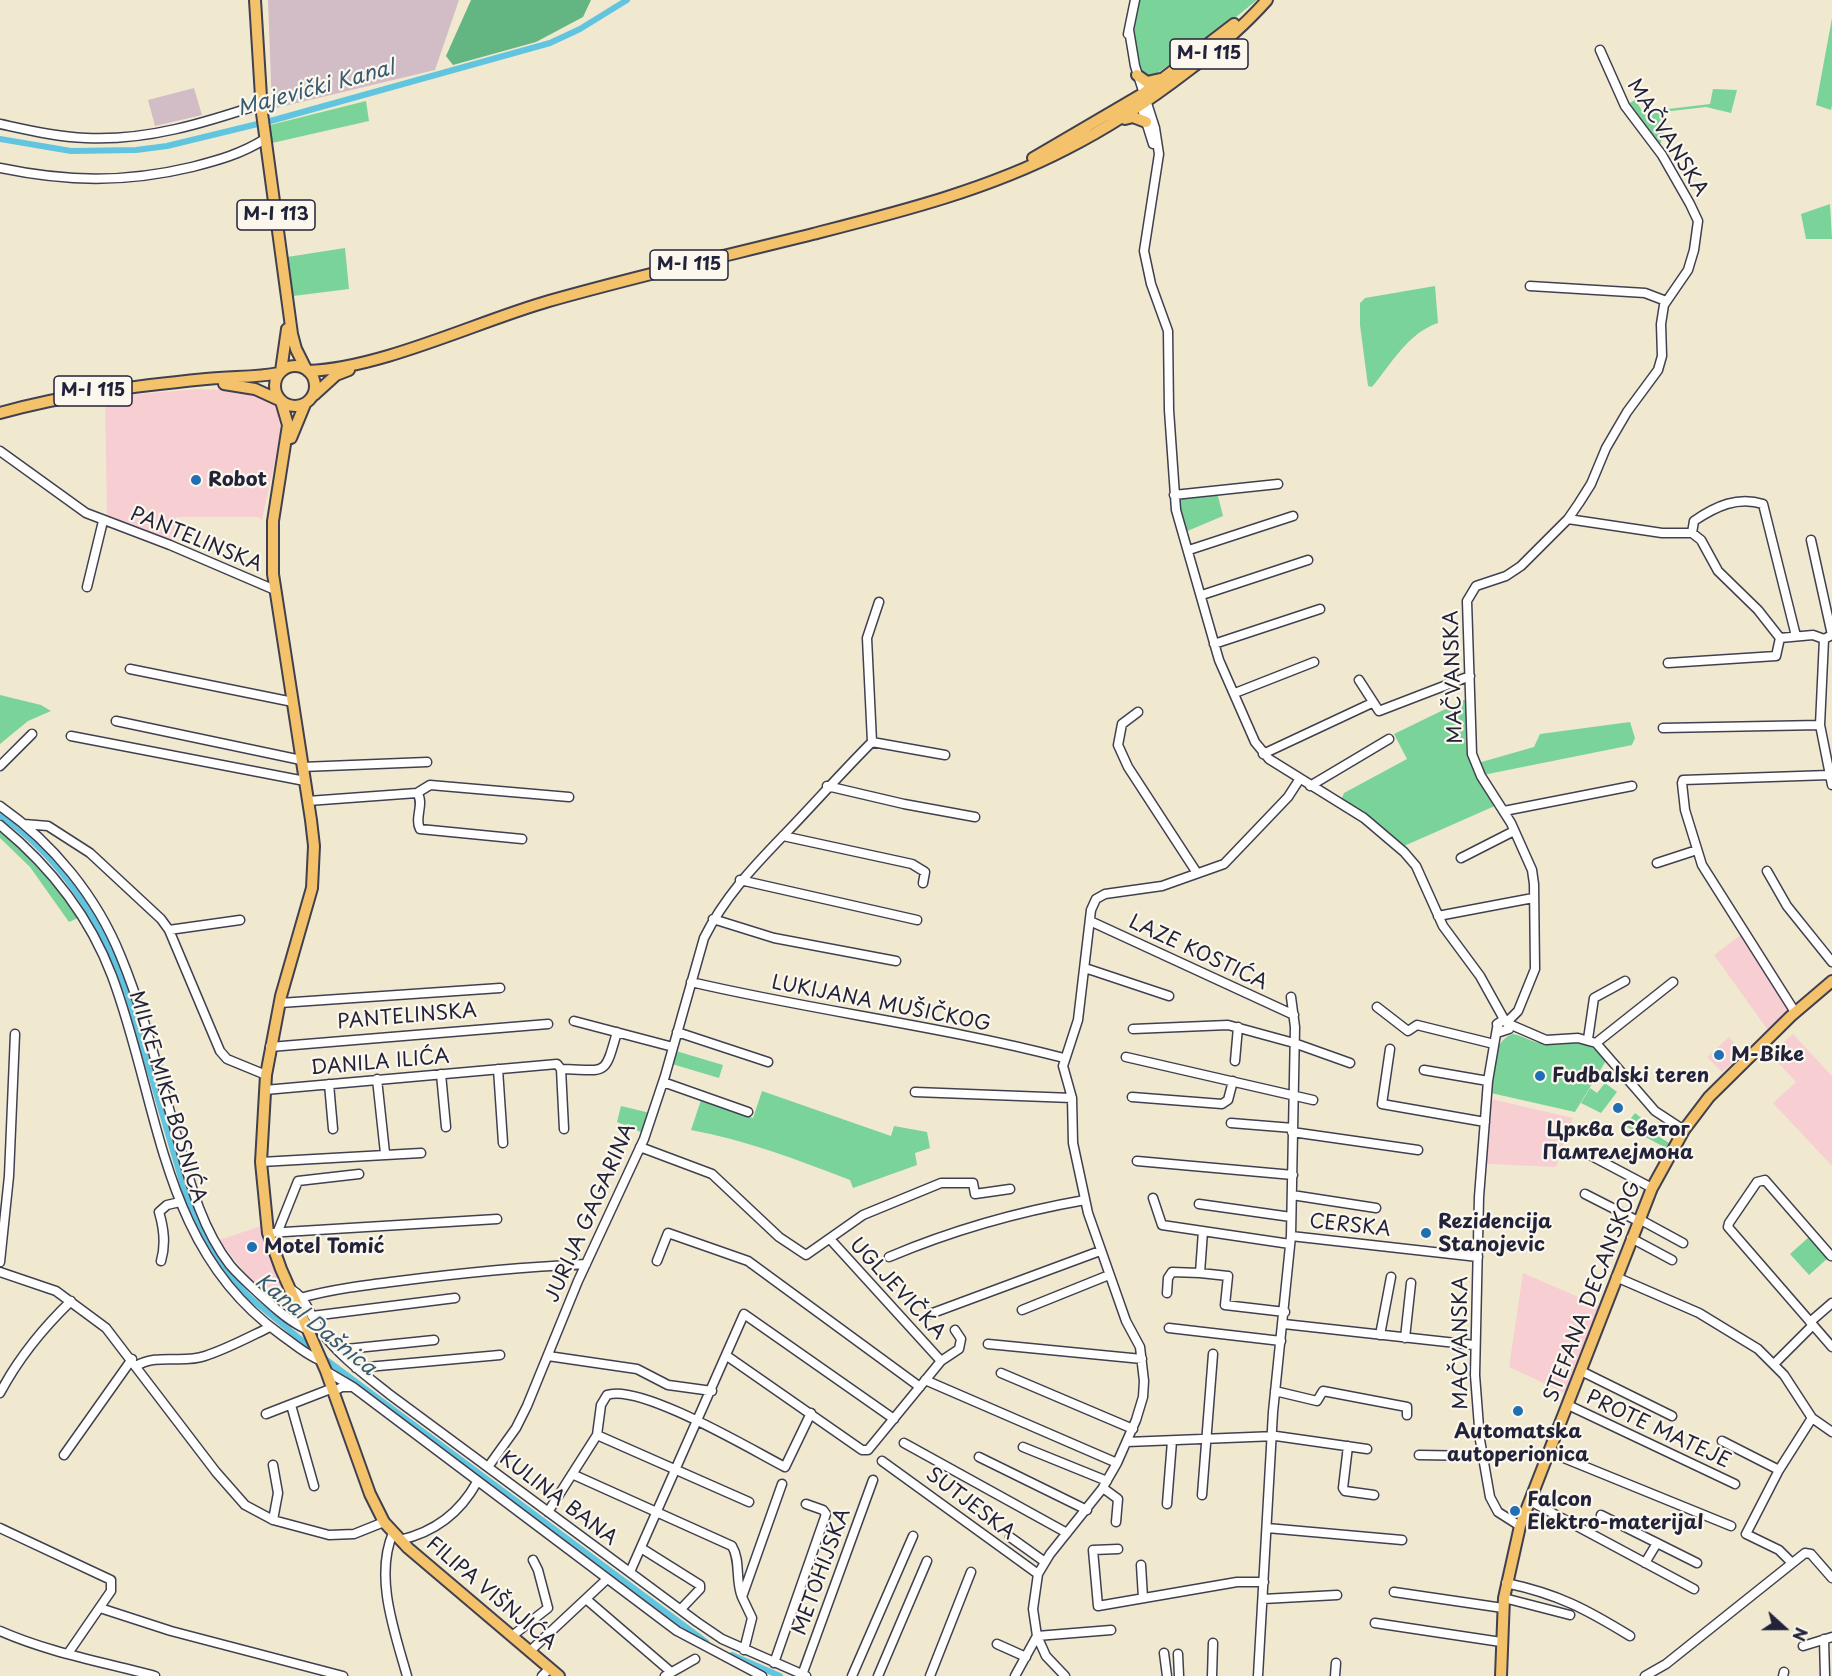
<!DOCTYPE html>
<meta charset="utf-8">
<style>
body{margin:0}
#map{position:relative;width:1832px;height:1676px;overflow:hidden;background:#f0e9cf;font-family:"Playpen Sans",sans-serif}
canvas{display:block}
.north{position:absolute;left:1754px;top:1598px;width:60px;height:60px;-webkit-text-stroke:4px #fbf7ec;paint-order:stroke;rotate:111deg;font-size:16px;font-weight:700;line-height:24px;text-align:center;color:#22223b}
.north::after{content:'';display:block;margin:auto;width:21px;height:27px;background:#22223b;clip-path:polygon(50% 0,100% 100%,50% 72%,0 100%)}
</style>
<div id="map">
<canvas width="1832" height="1676"></canvas>
<div class="north">N</div>
</div>
<script>
const g = document.querySelector('canvas').getContext('2d');
g.lineJoin = 'round';
function fill(path, color) { g.fillStyle = color; g.fill(path, 'evenodd'); }
function trace(path, color, width, dash) { g.strokeStyle = color; g.lineWidth = width; g.lineCap = dash ? 'butt' : 'round'; g.setLineDash(dash || []); g.stroke(path); }
function drawText(font, color, halo, rows, align = 'center') {
  g.font = font + ' "Playpen Sans",sans-serif'; g.lineWidth = 4.5; g.setLineDash([]); g.textBaseline = 'middle'; g.strokeStyle = halo; g.fillStyle = color; for (const [text, x, y, turn = 0] of rows) {
    g.save(); g.translate(x, y); g.rotate((+turn || 0) * Math.PI / 180); g.textAlign = isNaN(turn) ? turn : align; if (halo) g.strokeText(text, 0, 0); g.fillText(text, 0, 0); g.restore();
  }
}
fill(new Path2D(`
 M 199,389 L 231,390 L 260,396 L 272,400 L 277,408 L 281,433 L 262,520 L 258,517 L 176,517 L 175,541 L 107,518 L 105,397 Z
 M 1746,931 L 1793,1007 L 1767,1029 L 1714,955 Z
 M 1793,1034 L 1832,1076 L 1832,1166 L 1773,1103 L 1796,1082 L 1770,1054 Z
 M 1729,1037 L 1743,1054 L 1722,1072 L 1707,1057 Z
 M 1491,1099 L 1573,1118 L 1556,1167 L 1487,1164 Z
 M 261,1226 L 295,1312 L 294,1315 L 285,1311 L 253,1283 L 219,1240 Z
 M 1523,1273 L 1599,1306 L 1565,1393 L 1509,1367 Z`), '#f7cfd2');
fill(new Path2D(`
 M 268,0 L 459,0 L 435,70 L 272,109 Z
 M 194,88 L 202,115 L 155,126 L 148,100 Z`), '#d2bdc6');
fill(new Path2D(`
 M 1139,0 L 1257,0 L 1220,30 L 1150,78 C 1125,64 1134,23 1139,0 Z
 M 1832,18 L 1832,105 L 1831,110 L 1816,105 Z
 M 1713,89 L 1737,90 L 1731,113 L 1706,107 L 1663,112 L 1665,128 L 1660,145 L 1628,104 L 1635,100 L 1643,112 L 1710,104 Z
 M 366,101 L 369,121 L 272,143 L 270,125 Z
 M 1830,204 L 1832,239 L 1806,239 L 1801,214 Z
 M 345,248 L 349,289 L 293,296 L 287,257 Z
 M 1435,286 L 1438,323 C 1408,333 1392,363 1372,387 L 1368,386 L 1360,325 L 1360,303 L 1365,298 Z
 M 1217,492 L 1223,516 L 1185,532 L 1177,497 Z
 M 0,695 L 41,705 L 51,711 L 28,721 L 0,744 Z
 M 1468,698 L 1468,743 L 1497,805 L 1404,846 L 1368,817 L 1341,800 L 1344,793 L 1407,759 L 1394,734 Z
 M 1630,722 L 1635,738 L 1632,745 L 1483,775 L 1478,763 L 1534,747 L 1540,734 Z
 M 0,827 L 34,857 L 80,917 L 69,922 L 30,867 L 0,838 Z
 M 1513,1034 C 1524,1036 1533,1043 1545,1044 C 1575,1047 1581,1035 1607,1059 L 1575,1112 L 1491,1093 C 1491,1074 1491,1041 1513,1034 Z
 M 676,1051 L 723,1065 L 719,1078 L 672,1064 Z
 M 1605,1083 L 1617,1092 L 1601,1113 L 1581,1103 L 1590,1088 L 1597,1093 Z
 M 762,1091 L 891,1136 L 894,1126 L 927,1132 L 930,1148 L 915,1153 L 917,1165 L 853,1188 L 850,1180 C 798,1160 746,1140 691,1130 L 701,1100 L 753,1118 Z
 M 621,1106 L 650,1113 L 643,1133 L 617,1122 Z
 M 1635,1113 L 1648,1123 L 1646,1128 L 1669,1143 L 1666,1148 L 1625,1126 Z
 M 1809,1237 L 1828,1258 L 1809,1275 L 1790,1254 Z`), '#7ad399');
fill(new Path2D(`
 M 471,0 L 591,0 L 583,17 L 536,42 L 453,65 L 446,56 Z`), '#63b581');
trace(new Path2D(`
 M 0,139 L 71,151 L 136,150 L 167,146 L 274,120 L 550,43 L 580,29 L 627,0
 M 0,815 C 62,858 102,923 127,993 L 185,1192 L 196,1222 L 229,1276 L 249,1297 L 321,1356 L 706,1642
 M 732,1655 L 780,1676`), '#61c5df', 6);
const minor = new Path2D(`
 M 1129,30 L 1135,66 L 1155,128 L 1159,154 L 1144,251 L 1151,284 L 1168,331 L 1169,410 L 1176,510 L 1219,660 L 1255,742 L 1269,759 L 1364,818 L 1404,852 L 1416,866 L 1443,926 L 1480,976 L 1505,1021
 M 1128,34 L 1135,0
 M 1139,99 L 1153,144
 M 0,124 C 28,130 57,137 86,138 C 147,141 204,123 261,104
 M 0,168 C 67,182 125,183 192,167 C 219,160 241,154 265,139
 M 1530,286 L 1645,293 L 1666,301
 M 0,451 L 86,513 L 170,545 L 275,590
 M 1174,495 L 1278,484
 M 1568,519 L 1662,533 L 1692,533 L 1701,540 L 1718,571 L 1758,610 L 1780,638 L 1776,656 L 1668,663
 M 1692,533 L 1694,521 C 1716,506 1738,496 1763,504 L 1796,636
 M 1811,540 L 1832,635
 M 1189,550 L 1293,516
 M 87,587 L 103,521
 M 1202,595 L 1308,560
 M 1832,635 L 1824,639 L 1820,725 L 1832,785
 M 1780,638 L 1813,635 L 1824,639
 M 1214,644 L 1320,609
 M 130,669 L 293,702
 M 1359,680 L 1379,711 L 1470,676
 M 1235,693 L 1314,662
 M 1138,712 L 1122,724 L 1118,745 L 1128,767 L 1197,873
 M 116,721 L 301,760
 M 1663,728 L 1820,725
 M 71,736 L 305,781
 M 872,742 L 945,755
 M 1263,754 L 1372,703
 M 0,766 L 32,734
 M 302,767 L 427,762
 M 827,786 L 904,804 L 975,817
 M 1310,786 L 1389,739
 M 417,793 C 425,803 414,818 420,829 L 522,839
 M 308,801 L 417,793 L 430,785 L 569,797
 M 0,806 C 53,843 97,897 121,957 C 145,1015 160,1079 178,1140 C 190,1183 202,1229 230,1265 C 241,1278 254,1289 266,1300 C 279,1312 294,1325 311,1331
 M 1504,811 L 1632,786
 M 24,824 L 48,826 L 90,853 L 161,919 L 169,930 L 220,1051 L 227,1059 L 266,1075
 M 0,825 C 50,866 89,915 112,976 C 160,1104 160,1248 280,1334 C 293,1343 307,1356 322,1361
 M 783,836 L 912,864 L 925,872 L 923,883
 M 1461,858 L 1514,831
 M 1657,863 L 1697,850
 M 1767,871 L 1787,906 L 1832,962
 M 740,880 L 917,920
 M 1438,916 L 1533,898
 M 713,919 L 774,938 L 896,961
 M 1090,921 L 1294,1015
 M 169,930 L 240,920
 M 1085,968 L 1169,996
 M 691,982 C 815,1011 941,1026 1064,1058
 M 280,1003 L 500,988
 M 1377,1007 L 1408,1031 L 1417,1025 L 1494,1044
 M 1795,1012 L 1702,865 L 1685,810 L 1682,783 L 1683,780 L 1829,775
 M 574,1021 L 673,1047
 M 1507,1022 L 1509,1029 L 1500,1032 L 1497,1024 L 1502,1021 L 1507,1022 L 1518,1011 L 1535,969 L 1534,884 L 1532,870 L 1511,823 L 1481,776 L 1472,754 L 1467,601 L 1476,586 L 1506,576 L 1521,566 L 1568,519 L 1579,503 L 1591,484 L 1606,448 L 1627,412 L 1658,370 L 1662,356 L 1661,324 L 1664,305 L 1688,270 L 1694,250 L 1698,221 L 1690,204 L 1662,155 L 1625,106 L 1600,50
 M 1509,1024 L 1546,1040 L 1578,1038 L 1596,1043 L 1655,1111 L 1684,1130
 M 1497,1028 L 1488,1081 L 1479,1197 L 1475,1375 L 1480,1440 L 1490,1497 L 1498,1512 L 1520,1526
 M 1133,1029 L 1228,1025 L 1294,1043 L 1350,1063
 M 677,1032 L 768,1062
 M 1588,1039 L 1594,998 L 1625,981
 M 1596,1043 L 1673,982
 M 270,1047 L 548,1024
 M 1390,1049 L 1382,1104 L 1485,1122
 M 1126,1057 L 1313,1100
 M 1235,1061 L 1238,1027
 M 498,1069 L 503,1143
 M 561,1069 L 564,1129
 M 1424,1070 L 1488,1081
 M 441,1074 L 446,1127
 M 377,1079 L 385,1153
 M 663,1082 L 748,1112
 M 329,1084 L 333,1129
 M 265,1090 L 557,1064 L 561,1069 C 607,1070 604,1078 617,1032
 M 915,1092 L 1072,1098
 M 1132,1097 L 1222,1104 L 1228,1100 L 1233,1081
 M 1231,1123 L 1293,1128
 M 1292,1132 L 1418,1150
 M 640,1147 L 712,1174 L 779,1237 L 806,1255 L 863,1215 L 941,1183 L 973,1183 L 975,1194 L 1010,1189
 M 1584,1152 L 1652,1188
 M 1137,1161 L 1293,1175
 M 261,1162 L 421,1153
 M 1585,1194 L 1638,1221
 M 1292,1195 L 1376,1208
 M 1153,1198 L 1162,1225 L 1290,1244
 M 1199,1204 L 1291,1217
 M 1639,1219 L 1683,1243
 M 278,1231 L 298,1181 L 359,1174
 M 1203,1231 L 1200,1273 L 1228,1276 L 1225,1305 L 1285,1312
 M 268,1233 L 497,1219
 M 1291,1236 L 1478,1257
 M 1631,1238 L 1672,1260
 M 830,1239 L 941,1361
 M 1831,1256 L 1765,1180 L 1757,1182 L 1729,1223 L 1728,1227 L 1832,1347
 M 889,1257 C 953,1230 1016,1212 1085,1200
 M 161,1261 C 166,1244 164,1229 159,1212 L 167,1205 L 180,1202
 M 657,1261 L 668,1233 L 748,1261 L 920,1387
 M 0,1262 L 9,1176 L 15,1034
 M 0,1272 L 56,1291 L 106,1328 L 216,1472 L 245,1505 L 273,1520 L 329,1535 L 354,1534 L 384,1522
 M 1616,1277 L 1699,1313 L 1758,1349 L 1784,1375 L 1812,1418 L 1832,1432
 M 290,1289 C 305,1295 311,1317 320,1330 C 339,1356 364,1374 389,1394 L 697,1622 L 722,1639 L 806,1676
 M 1167,1293 L 1168,1278 L 1172,1272 L 1200,1273
 M 300,1298 C 333,1289 366,1285 399,1281 C 461,1273 523,1267 586,1264
 M 1022,1310 L 1109,1275
 M 930,1314 L 1100,1251
 M 312,1316 L 455,1298
 M 1810,1322 L 1832,1303
 M 1284,1324 L 1474,1345
 M 1169,1328 L 1281,1341
 M 1380,1335 L 1391,1277
 M 1405,1338 L 1411,1283
 M 988,1344 L 1142,1359
 M 337,1350 L 434,1340
 M 548,1356 L 637,1369 L 668,1385 L 712,1391
 M 727,1356 L 862,1450 L 868,1450 L 941,1361 L 959,1349 L 961,1339 L 955,1330
 M 1775,1363 L 1813,1325
 M 136,1366 C 158,1353 182,1364 205,1356 C 227,1349 249,1337 270,1327
 M 356,1368 L 500,1355
 M 326,1371 L 353,1387 L 342,1387 L 334,1391
 M 1581,1371 L 1672,1416
 M 1001,1373 L 1133,1429
 M 925,1380 L 1117,1463
 M 353,1387 L 677,1631 L 762,1676
 M 1275,1391 L 1317,1401 L 1323,1391 L 1407,1407 L 1407,1415
 M 0,1393 C 19,1357 42,1329 71,1301
 M 291,1405 L 314,1486
 M 1568,1405 L 1735,1484
 M 266,1414 L 333,1388
 M 597,1435 L 749,1502
 M 1722,1441 L 1779,1470
 M 1127,1442 L 1276,1436 L 1367,1449
 M 904,1443 L 1067,1533
 M 1348,1446 L 1343,1488 L 1345,1491 L 1374,1495
 M 1023,1447 L 1107,1481
 M 1549,1452 L 1731,1526
 M 64,1455 L 132,1359
 M 1419,1455 L 1482,1456
 M 979,1457 L 1087,1510
 M 882,1461 L 1038,1574
 M 488,1467 L 516,1428 L 527,1406 L 578,1281 L 644,1139 L 665,1076 L 704,938 C 724,898 752,868 783,836 C 813,805 841,773 872,742 L 867,638 L 879,602
 M 572,1474 L 732,1546 C 741,1561 735,1581 742,1597
 M 1103,1488 L 1118,1499 L 1116,1522
 M 1202,1495 L 1213,1354
 M 1530,1501 L 1694,1589
 M 1167,1504 L 1172,1441
 M 548,1512 L 597,1435 L 601,1405 L 607,1395 C 640,1383 752,1450 785,1467 L 811,1413
 M 1601,1515 L 1697,1563
 M 273,1520 L 278,1493 L 273,1465
 M 0,1528 L 111,1580 L 111,1591 L 69,1652
 M 1267,1528 L 1402,1540
 M 393,1533 C 374,1577 395,1633 407,1676
 M 1010,1537 L 1045,1562
 M 400,1540 C 435,1532 460,1513 477,1482
 M 641,1548 L 700,1585 L 700,1589 L 681,1609
 M 1118,1549 L 1093,1550 L 1098,1606 L 1237,1582 L 1264,1582
 M 1791,1562 L 1779,1550 L 1746,1534 L 1779,1470 L 1812,1418
 M 1645,1563 L 1657,1543
 M 1141,1565 L 1143,1598
 M 630,1572 L 744,1314 L 894,1419
 M 1506,1583 C 1558,1594 1586,1609 1630,1636
 M 1394,1592 L 1503,1608
 M 1504,1598 L 1570,1615
 M 586,1599 L 671,1672
 M 1263,1599 L 1337,1595
 M 100,1608 L 171,1631 L 343,1676
 M 1375,1623 L 1501,1642
 M 0,1631 C 50,1653 103,1662 155,1676
 M 512,1636 L 548,1608 L 538,1570 L 533,1560
 M 1824,1639 L 1825,1676
 M 997,1644 L 1026,1657
 M 1803,1646 L 1832,1637
 M 744,1650 L 752,1618 L 742,1597 L 782,1484
 M 530,1651 L 607,1579
 M 1164,1653 L 1167,1676
 M 1178,1654 L 1179,1676
 M 774,1663 L 826,1514 L 823,1510 L 806,1504
 M 802,1675 L 873,1480
 M 542,1676 L 550,1668
 M 665,1676 L 695,1659
 M 852,1676 L 913,1536
 M 878,1676 L 927,1561
 M 930,1676 L 971,1572
 M 1015,1676 L 1037,1636 L 1111,1630
 M 1065,1676 L 1046,1656 L 1037,1636 L 1033,1609 L 1038,1574 L 1050,1554 L 1102,1489 L 1117,1463 L 1136,1420 L 1143,1397 L 1144,1381 L 1140,1347 L 1126,1321 L 1088,1213 L 1073,1143 L 1072,1098 L 1063,1066 L 1078,1020 L 1091,910 L 1096,899 L 1105,894 L 1162,886 L 1224,864 L 1288,797 L 1299,780
 M 1212,1676 L 1213,1643
 M 1258,1676 L 1273,1412 L 1291,1236 L 1295,1027 L 1291,997
 M 1335,1676 L 1336,1663
 M 1645,1676 L 1666,1664 L 1805,1553 L 1811,1554 L 1832,1578
 M 1783,1676 L 1784,1672`);
const major = new Path2D(`
 M 255,0 L 262,113 L 292,334 L 296,349 L 306,369
 M 1137,75 L 1147,82 L 1160,79
 M 1125,119 L 1133,117 L 1146,122
 M 1033,158 L 1144,93 L 1234,24
 M275 386a20 20 0 1 1 40 0a20 20 0 1 1-40 0Z
 M 281,371 L 287,329
 M 308,371 C 382,368 476,322 549,301 C 637,276 725,256 813,234 C 899,212 987,190 1066,149 C 1110,127 1150,100 1189,70 C 1217,49 1244,26 1267,0
 M 224,384 L 255,389 L 279,400
 M 314,395 L 336,375 L 349,370
 M 281,401 L 288,425 L 273,521 L 273,574 L 311,820 L 314,846 L 312,888 L 281,996 L 266,1075 L 261,1162 L 268,1233 L 281,1269 L 326,1371 L 370,1494 L 384,1522 L 408,1548 L 559,1676
 M 0,413 C 68,394 136,386 206,379 C 231,376 255,378 279,373
 M 291,438 L 305,404
 M 1501,1676 L 1504,1598 L 1520,1526 L 1652,1188 L 1684,1130 L 1709,1097 L 1791,1016 L 1832,981`);
trace(minor, '#414051', 11);
trace(major, '#414051', 14);
trace(minor, '#fff', 8);
trace(major, '#f4c26a', 10);
for (const [x, y, r, color] of [
 [196,480,6,"#1f6fb2"],
 [1719,1055,6,"#1f6fb2"],
 [1540,1076,6,"#1f6fb2"],
 [1618,1108,6,"#1f6fb2"],
 [1426,1233,6,"#1f6fb2"],
 [252,1247,6,"#1f6fb2"],
 [1518,1411,6,"#1f6fb2"],
 [1515,1511,6,"#1f6fb2"]
]) { const dot = new Path2D(); dot.arc(x, y, r, 0, 2 * Math.PI); g.fillStyle = color; g.fill(dot); trace(dot, '#fbf7ec', 2); }
for (const [x, y, w] of [
 [1209,54,78],
 [276,215,78],
 [689,265,78],
 [93,391,78]
]) { const box = new Path2D(); box.roundRect(x - w / 2, y - 15, w, 30, 4.5); g.fillStyle = '#fbf7ec'; g.fill(box); trace(box, '#22223b', 1.5); }
drawText('bold 18px', '#22223b', null, [
 ["M-I 115",1209,54],
 ["M-I 113",276,215],
 ["M-I 115",689,265],
 ["M-I 115",93,391]
]);
drawText('20px', '#22223b', '#fbf7ec', [
 ["MAČVANSKA",1667,138,58],
 ["PANTELINSKA",196,540,22],
 ["MAČVANSKA",1454,677,-92],
 ["LAZE KOSTIĆA",1198,953,25],
 ["LUKIJANA MUŠIČKOG",881,1004,11],
 ["PANTELINSKA",407,1017,-5],
 ["DANILA ILIĆA",380,1063,-5],
 ["MILKE MIKE BOSNIĆA",167,1097,73],
 ["JURIJA GAGARINA",591,1213,-66],
 ["CERSKA",1350,1226,6],
 ["UGLJEVIČKA",897,1289,47],
 ["STEFANA DECANSKOG",1593,1292,-69],
 ["MAČVANSKA",1461,1343,-90],
 ["PROTE MATEJE",1658,1430,25],
 ["KULINA BANA",558,1499,37],
 ["SUTJESKA",970,1504,37],
 ["METOHIJSKA",822,1572,-70],
 ["FILIPA VIŠNJIĆA",491,1594,40]
]);
drawText('bold 20px', '#22223b', '#fbf7ec', [
 ["Robot",208,480],
 ["M-Bike",1731,1055],
 ["Fudbalski teren",1552,1076],
 ["Црква Светог",1618,1130,"center"],
 ["Памтелејмона",1618,1153,"center"],
 ["Rezidencija",1438,1222],
 ["Stanojevic",1438,1245],
 ["Motel Tomić",264,1247],
 ["Automatska",1518,1432,"center"],
 ["autoperionica",1518,1455,"center"],
 ["Falcon",1527,1500],
 ["Elektro-materijal",1527,1523]
], 'left');
drawText('italic 21px', '#385b74', '#fbf7ec', [
 ["Majevički Kanal",316,89,-15],
 ["Kanal Dašnica",315,1325,39]
]);
</script>
